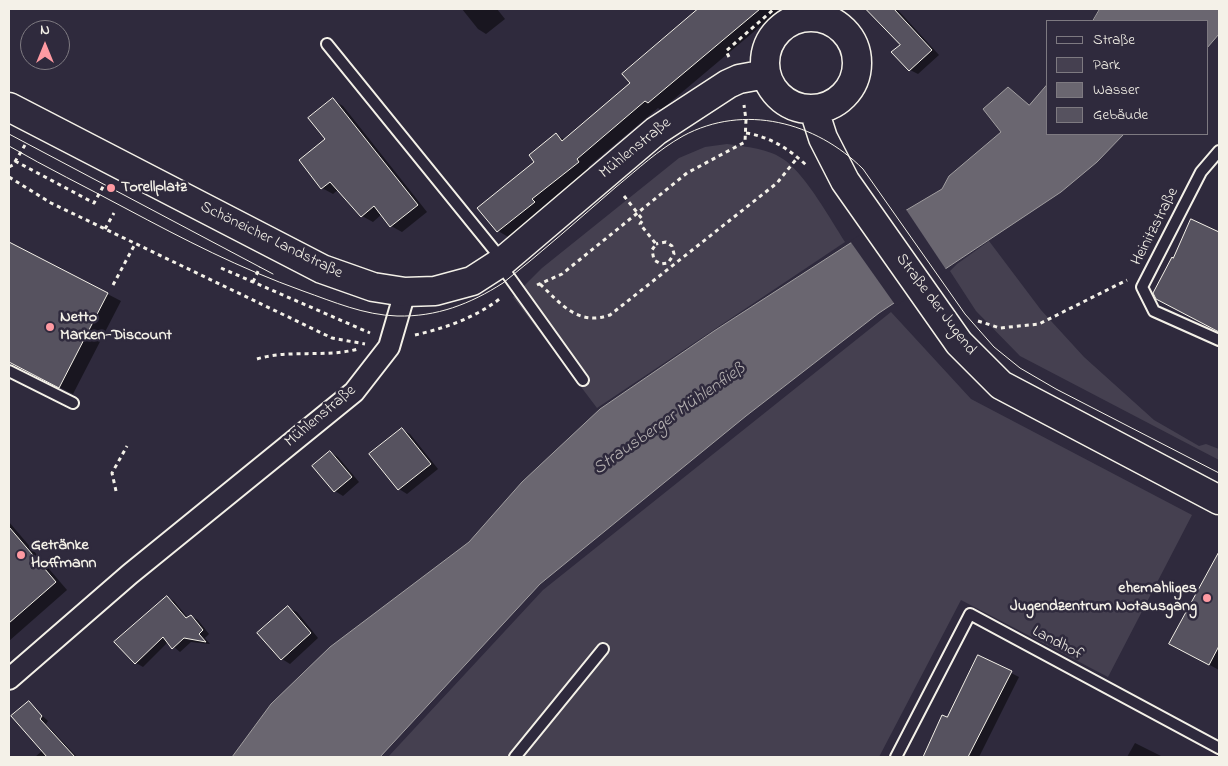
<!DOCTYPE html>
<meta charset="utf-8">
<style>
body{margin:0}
#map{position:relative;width:1228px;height:766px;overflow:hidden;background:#2f2a3d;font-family:"Indie Flower",sans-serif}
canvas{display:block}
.frame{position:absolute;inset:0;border:10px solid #f4f1e8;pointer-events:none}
.legend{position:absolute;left:1046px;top:20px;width:162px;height:115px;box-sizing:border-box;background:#2f2a3d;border:1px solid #7e7a81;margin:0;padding:6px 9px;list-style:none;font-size:15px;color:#f4f1e8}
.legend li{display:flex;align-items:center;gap:10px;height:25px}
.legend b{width:25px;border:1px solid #7e7a81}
.north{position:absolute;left:20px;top:20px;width:50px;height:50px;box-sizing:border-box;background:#2f2a3d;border:1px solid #7e7a81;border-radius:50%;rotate:0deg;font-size:14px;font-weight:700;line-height:20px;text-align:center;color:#f4f1e8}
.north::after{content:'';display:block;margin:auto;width:18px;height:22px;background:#ff9aa2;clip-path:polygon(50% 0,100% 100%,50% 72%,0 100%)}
</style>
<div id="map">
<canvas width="1228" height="766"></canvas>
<div class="frame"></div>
<ul class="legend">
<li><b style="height:6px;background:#2f2a3d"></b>Straße</li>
<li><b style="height:14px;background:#454050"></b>Park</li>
<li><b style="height:14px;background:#6a6670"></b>Wasser</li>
<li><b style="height:14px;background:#56525f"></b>Gebäude</li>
</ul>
<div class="north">N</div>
</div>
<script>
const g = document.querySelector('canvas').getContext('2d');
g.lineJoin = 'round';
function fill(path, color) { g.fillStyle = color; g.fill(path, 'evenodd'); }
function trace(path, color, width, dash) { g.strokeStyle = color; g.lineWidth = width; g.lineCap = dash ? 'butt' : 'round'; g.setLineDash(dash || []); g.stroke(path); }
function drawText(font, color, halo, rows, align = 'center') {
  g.font = font + ' "Indie Flower",sans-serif'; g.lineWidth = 5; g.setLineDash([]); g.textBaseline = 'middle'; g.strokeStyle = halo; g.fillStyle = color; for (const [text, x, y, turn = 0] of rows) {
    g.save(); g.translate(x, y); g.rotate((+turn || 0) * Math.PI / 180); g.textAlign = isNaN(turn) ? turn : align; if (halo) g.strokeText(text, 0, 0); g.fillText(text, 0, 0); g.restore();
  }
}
fill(new Path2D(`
 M 727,144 C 746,147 769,148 786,161 C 806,176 831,220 845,242 L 597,408 L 513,297 L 542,268 L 679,158 L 705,147 Z
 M 989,241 L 1041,310 L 1084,357 L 1154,420 L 1199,446 L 1206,444 L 1219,449 L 1219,460 L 1020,356 L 976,311 L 950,271 L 957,264 Z
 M 891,312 L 971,399 L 1192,515 L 1108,677 L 961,600 L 879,757 L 388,757 L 543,590 Z`), '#454050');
const water = new Path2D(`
 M 1100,9 L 1219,9 L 1219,34 L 1207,48 L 1207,21 L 1093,21 Z
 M 1047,85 L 1047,134 L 1124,134 L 1097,162 L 1061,192 L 879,313 L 746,416 L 540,584 L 380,757 L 232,757 L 271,704 L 330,647 L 469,542 L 522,482 L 600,409 L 714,331 L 849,244 L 942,189 L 949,176 L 1001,132 L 983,109 L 1008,87 L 1029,105 Z`);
fill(water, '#6a6670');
trace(water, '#a19ea0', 1);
fill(new Path2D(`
 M 905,208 L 947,271 L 896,306 L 850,241 Z`), '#2f2a3d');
fill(new Path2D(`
 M 462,9 L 497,9 L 505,19 L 486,34 L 478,29 Z
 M 700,9 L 778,9 L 776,13 L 661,110 L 658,108 L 588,167 L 591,170 L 544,207 L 546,209 L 510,238 L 498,231 L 556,135 L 565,140 L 632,83 L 624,74 Z
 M 876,9 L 897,9 L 939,55 L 918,74 L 910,70 L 902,45 L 873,15 Z
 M 333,100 L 343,106 L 427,212 L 402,232 L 391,226 L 382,214 L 373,222 L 362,216 L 339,189 L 333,194 L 322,188 Z
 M 1191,221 L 1219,233 L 1219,332 L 1167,304 L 1174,260 Z
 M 9,243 L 121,301 L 73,394 L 9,362 Z
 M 402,430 L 410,434 L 438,469 L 407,494 L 399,489 L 371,455 Z
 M 330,452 L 338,457 L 359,482 L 343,496 L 335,491 Z
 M 9,522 L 67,590 L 9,641 Z
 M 1219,554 L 1219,670 L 1171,644 Z
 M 167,597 L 174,601 L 188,618 L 191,616 L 198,620 L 209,634 L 205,638 L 210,644 L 191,642 L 180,652 L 168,642 L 143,667 L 136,663 Z
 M 289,608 L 297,612 L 318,638 L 290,664 L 282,659 Z
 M 1011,673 L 1019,677 L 979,757 L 924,757 L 943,717 L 947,719 Z
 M 29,703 L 48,721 L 46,724 L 77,757 L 35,757 L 43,750 Z
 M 1135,743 L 1163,757 L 1164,757 L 1127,757 Z`), '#0007');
const building = new Path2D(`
 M 698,9 L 760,9 L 648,103 L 645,101 L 577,159 L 579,162 L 532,199 L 535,202 L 497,232 L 477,208 L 534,162 L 529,155 L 556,133 L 562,141 L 630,83 L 622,74 Z
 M 866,9 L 894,9 L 932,50 L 909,71 L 891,52 L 900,45 Z
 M 333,98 L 418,205 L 390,227 L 374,206 L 361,217 L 330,182 L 321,189 L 299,160 L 325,139 L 308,118 Z
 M 1191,219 L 1219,232 L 1219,332 L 1156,299 L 1153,293 L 1172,257 L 1173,258 Z
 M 9,242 L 108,293 L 59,388 L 9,362 Z
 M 402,428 L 431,464 L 398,490 L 369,454 Z
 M 330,451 L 352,477 L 334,492 L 312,466 Z
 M 9,527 L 56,582 L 9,623 Z
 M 1219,552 L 1219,646 L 1209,665 L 1169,644 Z
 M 167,596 L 186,618 L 191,615 L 203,630 L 199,634 L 206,642 L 184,638 L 172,649 L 163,637 L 135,664 L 114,642 Z
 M 288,606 L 311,633 L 281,660 L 257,633 Z
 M 978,655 L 1012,671 L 968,757 L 923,757 L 942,715 L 947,717 Z
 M 29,701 L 42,716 L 40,719 L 75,757 L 47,757 L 11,716 Z`);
fill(building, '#56525f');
trace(building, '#f4f1e8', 1);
const lane = new Path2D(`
 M 327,44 L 503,261
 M 1219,151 L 1201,172 L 1142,287 L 1154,311 L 1219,340
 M 500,264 L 583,380
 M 9,371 L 73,403
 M 515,757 L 603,649
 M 896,757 L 970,614 L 1219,748`);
const street = new Path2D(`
 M 9,679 L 130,574 L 354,392 L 389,347 L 405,292`);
const secondary = new Path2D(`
 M765 63a46 46 0 1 1 92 0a46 46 0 1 1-92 0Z
 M 9,107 L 322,269 L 373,287 L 405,292 L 435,291 L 472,281 L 503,261 L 656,131 L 728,84 L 739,79 L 766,74
 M 814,110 L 823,138 L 845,181 L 959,343 L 1001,385 L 1219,500`);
trace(lane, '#f4f1e8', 14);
trace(street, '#f4f1e8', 24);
trace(secondary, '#f4f1e8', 31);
trace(new Path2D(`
 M 729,57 L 726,51 L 774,9
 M 746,133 C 770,137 788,148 806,165
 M 15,161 L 94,203 L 104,185
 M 9,167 L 13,165 L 25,145
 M 9,177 L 51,203 L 332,338 L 365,344
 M 624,196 L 643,220 L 640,224 L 656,244 L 652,250 L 654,260 L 661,264 L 668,263 L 674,254 L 672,246 L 666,242 L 656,244
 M 105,229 L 114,213
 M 221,268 L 370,333
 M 253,282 L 260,267
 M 540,284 C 562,305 578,326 610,315 L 777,183 L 798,157
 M 113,285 L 135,244
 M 537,285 L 562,274 L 687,173 L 745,142 L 746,120 L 744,105
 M 978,321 L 1000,328 L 1039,324 L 1127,280
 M 415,335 C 446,328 477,317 502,297
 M 257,359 C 290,349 325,358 358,349
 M 116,491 L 112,473 L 127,446`), '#f4f1e8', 3, [4, 4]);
trace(lane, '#2f2a3d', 10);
trace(street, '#2f2a3d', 20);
trace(secondary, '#2f2a3d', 28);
trace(new Path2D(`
 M 9,134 L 273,274
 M 9,146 C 47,168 86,187 125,208 C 185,240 239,268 303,291 C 334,302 364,315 397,316 C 437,317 470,304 503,283 C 542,252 579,219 616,187 C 638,169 658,150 683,136 C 744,103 816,122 863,169 L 965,314 L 994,347 L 1020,368 L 1056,389 L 1219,473`), '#f4f1e8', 1);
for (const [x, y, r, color] of [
 [111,188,5,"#ff9aa2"],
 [50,327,5,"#ff9aa2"],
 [21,555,5,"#ff9aa2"],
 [1207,598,5,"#ff9aa2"]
]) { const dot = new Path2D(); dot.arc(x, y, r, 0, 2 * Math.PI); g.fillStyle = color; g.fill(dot); trace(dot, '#2f2a3d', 2); }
drawText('16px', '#f4f1e8', '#2f2a3d', [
 ["Mühlenstraße",636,149,-39],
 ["Heinitzstraße",1156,227,-63],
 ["Schöneicher Landstraße",271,241,26],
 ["Straße der Jugend",935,305,53],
 ["Mühlenstraße",321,417,-40],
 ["Landhof",1057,644,28]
]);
drawText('bold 16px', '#f4f1e8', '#2f2a3d', [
 ["Torellplatz",121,188],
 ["Netto",60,318],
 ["Marken-Discount",60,336],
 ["Getränke",31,546],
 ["Hoffmann",31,564],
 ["ehemahliges",1197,589,"right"],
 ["Jugendzentrum Notausgang",1197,607,"right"]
], 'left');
drawText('italic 18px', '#b6b2b2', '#2f2a3d', [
 ["Strausberger Mühlenfließ",670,420,-35]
]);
</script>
